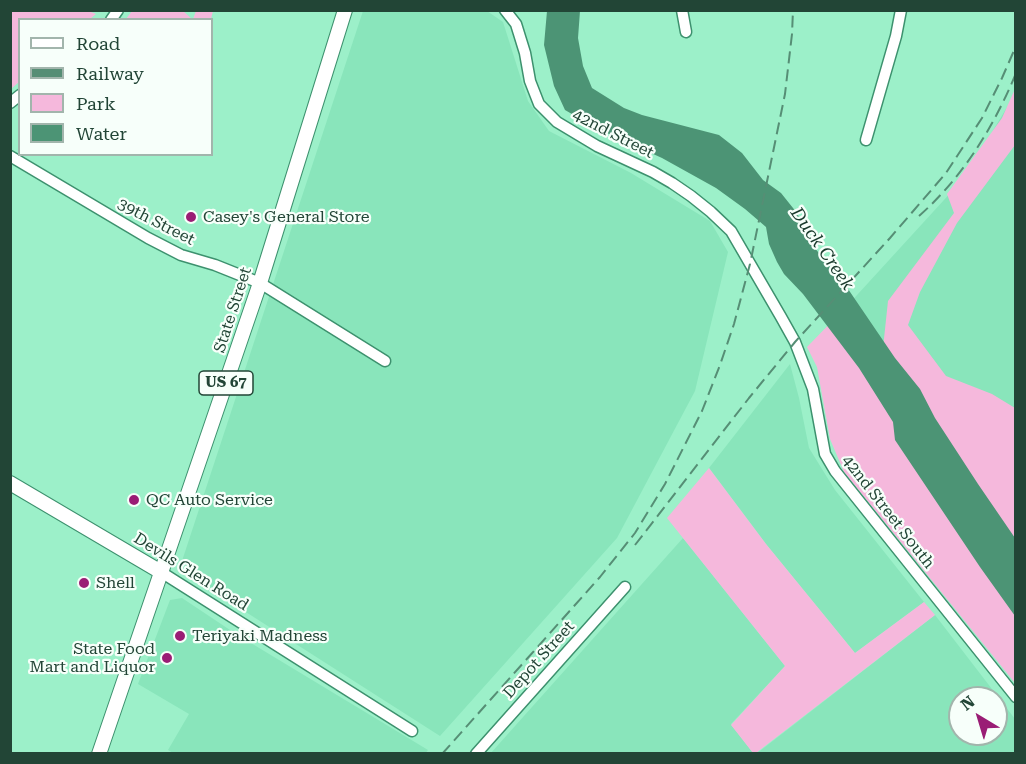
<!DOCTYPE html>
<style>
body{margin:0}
#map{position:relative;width:1026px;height:764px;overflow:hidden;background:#9cf0c9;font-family:"Roboto Serif",serif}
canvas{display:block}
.frame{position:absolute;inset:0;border:12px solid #224536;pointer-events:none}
.legend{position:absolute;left:18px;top:18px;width:195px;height:138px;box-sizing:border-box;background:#f7fffa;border:2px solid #a2b5ac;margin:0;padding:8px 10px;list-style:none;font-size:18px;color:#224536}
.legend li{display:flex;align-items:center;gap:12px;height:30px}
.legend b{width:30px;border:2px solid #a2b5ac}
.north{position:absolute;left:948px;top:686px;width:60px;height:60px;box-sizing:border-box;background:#f7fffa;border:2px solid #a2b5ac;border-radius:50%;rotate:322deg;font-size:16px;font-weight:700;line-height:24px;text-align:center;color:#224536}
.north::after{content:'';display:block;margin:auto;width:21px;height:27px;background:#9a1d75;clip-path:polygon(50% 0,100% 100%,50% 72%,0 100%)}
</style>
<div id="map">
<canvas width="1026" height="764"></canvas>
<div class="frame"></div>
<ul class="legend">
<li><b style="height:8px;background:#fff"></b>Road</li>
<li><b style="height:8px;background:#568e75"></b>Railway</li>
<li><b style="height:16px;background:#f5b8dc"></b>Park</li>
<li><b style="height:16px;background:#4c9475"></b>Water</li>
</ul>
<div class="north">N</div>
</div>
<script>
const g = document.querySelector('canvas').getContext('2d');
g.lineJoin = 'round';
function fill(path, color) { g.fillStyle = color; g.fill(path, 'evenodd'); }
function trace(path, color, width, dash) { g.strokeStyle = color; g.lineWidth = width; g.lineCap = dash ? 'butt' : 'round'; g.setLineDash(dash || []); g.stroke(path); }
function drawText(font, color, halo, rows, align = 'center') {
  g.font = font + ' "Roboto Serif",serif'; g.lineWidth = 4.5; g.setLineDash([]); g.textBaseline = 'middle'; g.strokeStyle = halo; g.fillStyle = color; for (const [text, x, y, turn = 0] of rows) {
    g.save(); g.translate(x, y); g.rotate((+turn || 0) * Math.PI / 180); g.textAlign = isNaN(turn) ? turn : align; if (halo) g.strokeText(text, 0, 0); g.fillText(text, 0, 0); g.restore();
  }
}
fill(new Path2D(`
 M 363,11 L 487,11 L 503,22 L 528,101 L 549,131 L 631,173 L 710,221 L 728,252 L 695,391 L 617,538 L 440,736 L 191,577 L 182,561 Z
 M 1015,94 L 1015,538 L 847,306 L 965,177 Z
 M 790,364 L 799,398 L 809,448 L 835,490 L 924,602 L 855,653 L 766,544 L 709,468 Z
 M 683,538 L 785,666 L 731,724 L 753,753 L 490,754 Z
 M 182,598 L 236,634 L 428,750 L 425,754 L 173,753 L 168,750 L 189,714 L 138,684 L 170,600 Z
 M 935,615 L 1015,719 L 1015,753 L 756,754 ZM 960,698 L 996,698 L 996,734 L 960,734 Z`), '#89e5bb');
fill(new Path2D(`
 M 86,10 L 96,14 L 90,19 L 20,20 L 19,82 L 11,89 L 11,11 Z
 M 132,11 L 183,11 L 192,19 L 126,19 Z
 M 196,11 L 213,11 L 211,19 L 193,19 Z
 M 1015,89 L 1015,145 L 957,223 L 920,292 L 908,325 L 946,376 L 992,394 L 1015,408 L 1015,683 L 844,472 L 830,439 L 817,367 L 807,347 L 847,306 L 985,495 L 883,348 L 888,301 L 954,213 L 947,194 L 1002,118 Z
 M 709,468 L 766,544 L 855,653 L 924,602 L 935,615 L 756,753 L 753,753 L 731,725 L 785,666 L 667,518 Z`), '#f5b8dc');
fill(new Path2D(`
 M 547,11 L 580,11 L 578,38 L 583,66 L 592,88 L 624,108 L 642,115 L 719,135 L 742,153 L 763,180 L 781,193 L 797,213 L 803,225 L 809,241 L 846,286 L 895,358 L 920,389 L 935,418 L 978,484 L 1015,538 L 1015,616 L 980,567 L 895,440 L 893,422 L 859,368 L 803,294 L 784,274 L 777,262 L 769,244 L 766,227 L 745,209 L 716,188 L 662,158 L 596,128 L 565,110 L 554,86 L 544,45 Z`), '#4c9475');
const minor = new Path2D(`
 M 505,10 L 516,24 L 525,53 L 530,81 L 539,104 L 557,122 L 597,146 L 653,172 L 672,183 L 691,196 L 711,212 L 731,231 L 781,317 L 795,342 L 813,389 L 825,454 L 835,471 L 1016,697
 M 682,10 L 686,32
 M 111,20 L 118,10
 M 10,103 L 20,95
 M 866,140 L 896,36 L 901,10
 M 10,156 L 148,238 L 181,255 L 215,265 L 260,283 L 385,361
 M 161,572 L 412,731
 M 476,754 L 625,587`);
const major = new Path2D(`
 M 10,483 L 161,572
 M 99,754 L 260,283 L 345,10`);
trace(minor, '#3d916e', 13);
trace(major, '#3d916e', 16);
trace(minor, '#fff', 10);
trace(major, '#fff', 14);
trace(new Path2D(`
 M 919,216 C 962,178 994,127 1016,73
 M 635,545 L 749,398 L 795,342 L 890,238 L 946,173 L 982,118 L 1002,78 L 1016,46
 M 442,754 L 600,577 L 635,533 L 665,484 L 702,411 L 720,365 L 734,324 L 750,264 L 785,94 L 792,34 L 793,10`), '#568e75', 2, [12, 6]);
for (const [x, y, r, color] of [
 [191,217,6,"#9a1d75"],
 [134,500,6,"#9a1d75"],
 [84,583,6,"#9a1d75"],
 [180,636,6,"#9a1d75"],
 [167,658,6,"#9a1d75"]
]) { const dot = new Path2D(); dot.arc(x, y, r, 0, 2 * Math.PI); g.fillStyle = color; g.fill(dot); trace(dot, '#f7fffa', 2); }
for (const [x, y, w] of [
 [226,383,54]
]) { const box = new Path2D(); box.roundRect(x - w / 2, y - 12, w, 24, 4.5); g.fillStyle = '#f7fffa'; g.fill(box); trace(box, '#224536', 1.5); }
drawText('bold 15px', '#224536', null, [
 ["US 67",226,383]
]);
drawText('16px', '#224536', '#f7fffa', [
 ["42nd Street",613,134,27],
 ["39th Street",156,222,27],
 ["State Street",233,310,-72],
 ["42nd Street South",888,512,52],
 ["Devils Glen Road",191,572,32],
 ["Depot Street",539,660,-48]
]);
drawText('16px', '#224536', '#f7fffa', [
 ["Casey's General Store",203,217],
 ["QC Auto Service",146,500],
 ["Shell",96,583],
 ["Teriyaki Madness",192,636],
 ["State Food",155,649,"right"],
 ["Mart and Liquor",155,667,"right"]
], 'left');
drawText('italic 18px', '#193a2c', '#f7fffa', [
 ["Duck Creek",822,249,55]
]);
</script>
